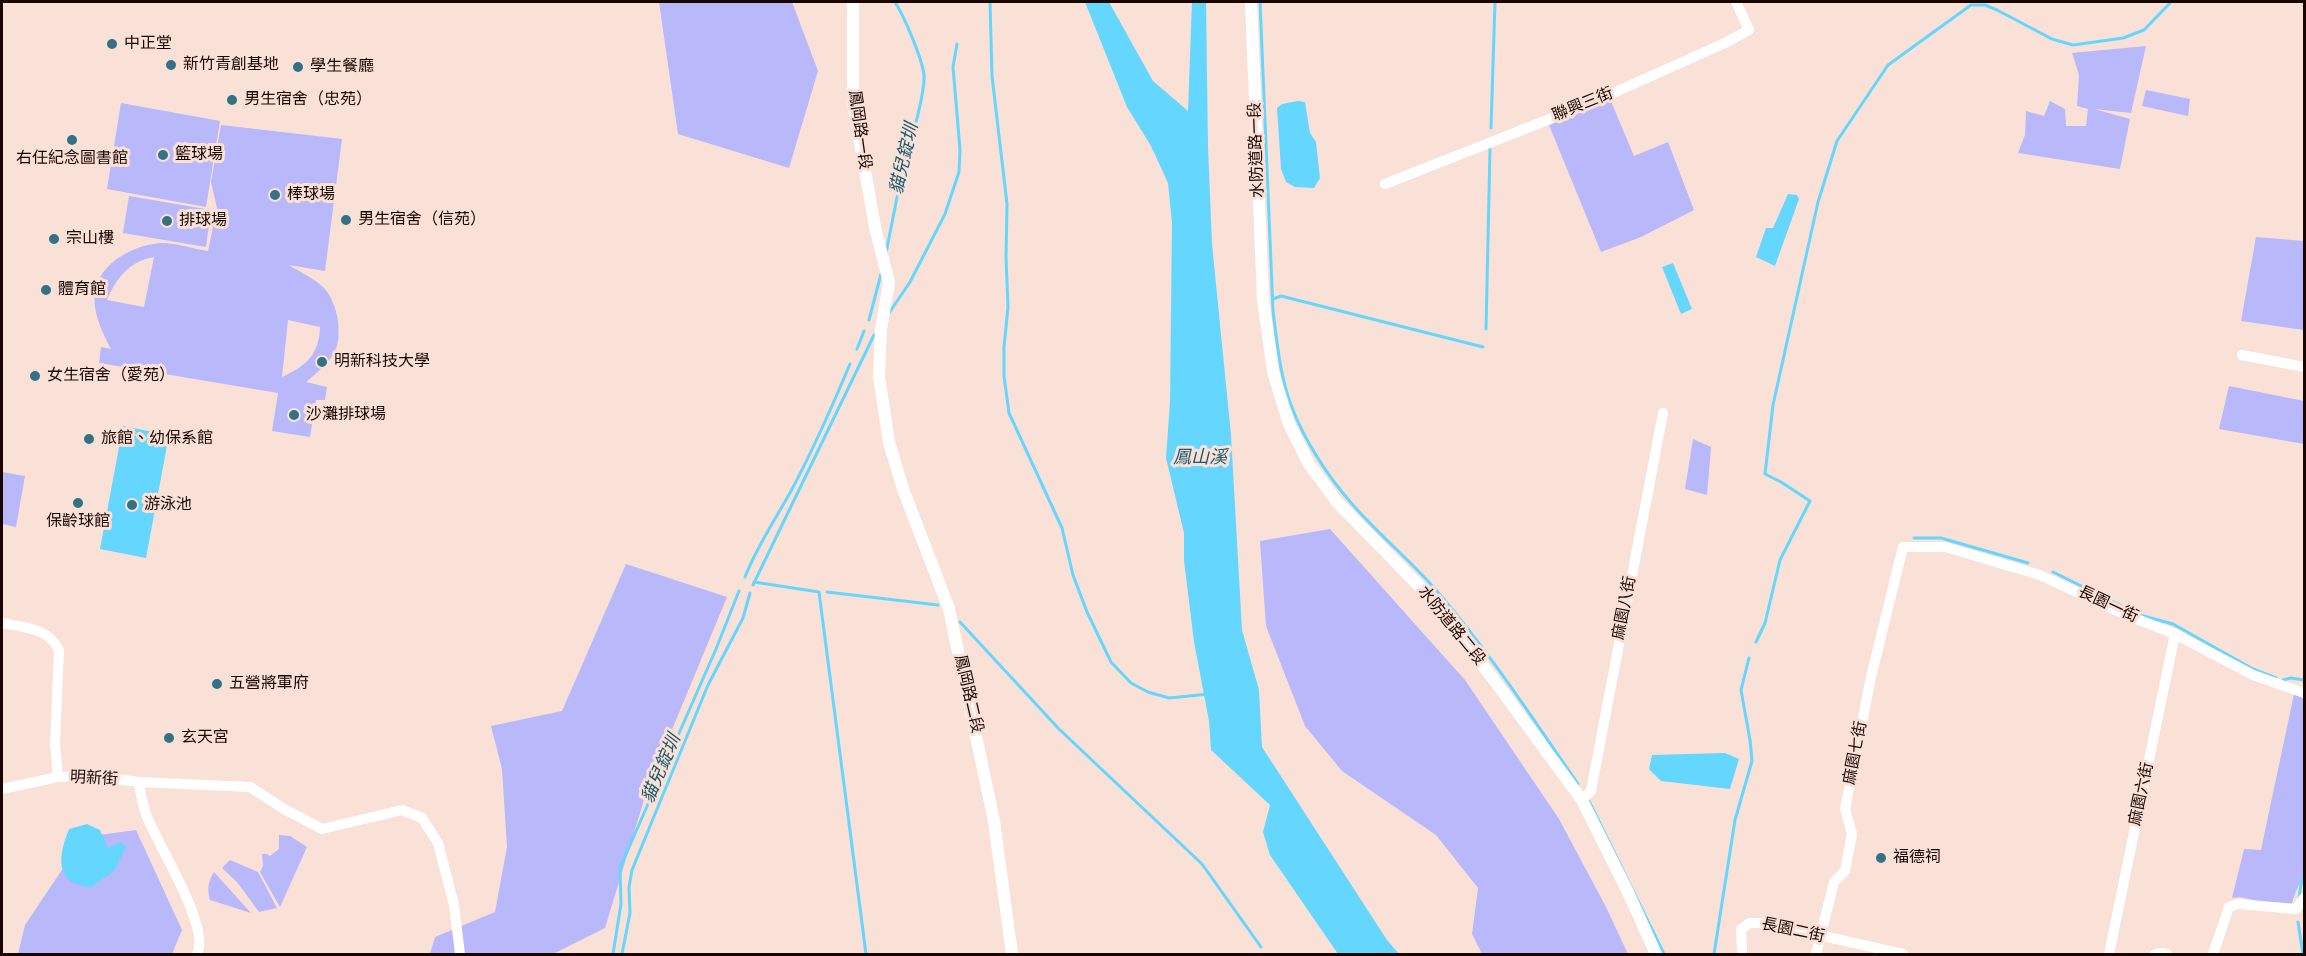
<!DOCTYPE html>
<meta charset="utf-8">
<style>
body{margin:0}
#map{position:relative;width:2306px;height:956px;overflow:hidden;background:#fae1d7;font-family:Poppins,sans-serif}
canvas{display:block}
.frame{position:absolute;inset:0;border:3px solid #190601;pointer-events:none}
</style>
<div id="map">
<canvas width="2306" height="956"></canvas>
<div class="frame"></div>
</div>
<script>
const g = document.querySelector('canvas').getContext('2d');
g.lineJoin = 'round';
function fill(path, color) { g.fillStyle = color; g.fill(path, 'evenodd'); }
function trace(path, color, width, dash) { g.strokeStyle = color; g.lineWidth = width; g.lineCap = dash ? 'butt' : 'round'; g.setLineDash(dash || []); g.stroke(path); }
function drawText(font, color, halo, rows, align = 'center') {
  g.font = font + ' Poppins,"Noto Sans TC",sans-serif'; g.lineWidth = 6; g.setLineDash([]); g.textBaseline = 'middle'; g.strokeStyle = halo; g.fillStyle = color; for (const [text, x, y, turn = 0] of rows) {
    g.save(); g.translate(x, y); g.rotate((+turn || 0) * Math.PI / 180); g.textAlign = isNaN(turn) ? turn : align; if (halo) g.strokeText(text, 0, 0); g.fillText(text, 0, 0); g.restore();
  }
}
fill(new Path2D(`
 M 659,2 L 792,2 L 818,71 L 789,168 L 678,134 Z
 M 2146,46 L 2131,113 L 2094,109 L 2130,119 L 2120,169 L 2018,153 L 2025,135 L 2026,111 L 2044,116 L 2050,101 L 2065,109 L 2066,126 L 2086,126 L 2088,109 L 2077,106 L 2079,75 L 2072,53 Z
 M 2146,90 L 2190,99 L 2188,116 L 2142,106 Z
 M 1610,99 L 1634,156 L 1668,142 L 1694,210 L 1641,237 L 1601,252 L 1549,125 Z
 M 121,103 L 220,121 L 206,207 L 107,189 Z
 M 221,125 L 342,139 L 325,271 L 289,265 C 300,272 315,279 324,288 C 338,303 344,338 333,355 C 326,365 316,374 306,382 L 327,387 L 325,400 L 316,400 L 310,437 L 272,431 L 278,393 L 99,363 L 101,347 L 111,349 C 102,332 92,311 95,291 C 100,262 136,244 162,243 C 177,243 193,249 208,251 L 217,208 L 211,182 ZM 154,257 L 144,307 L 107,300 C 116,278 130,261 154,257 ZM 288,320 L 320,327 C 319,355 306,366 282,377 Z
 M 129,196 L 211,210 L 206,247 L 123,233 Z
 M 2256,237 L 2304,241 L 2304,330 L 2241,321 Z
 M 2229,386 L 2304,401 L 2304,444 L 2219,429 Z
 M 1693,439 L 1711,447 L 1707,495 L 1685,489 Z
 M 2,472 L 25,476 L 16,527 L 2,524 Z
 M 1330,529 L 1465,680 L 1559,819 L 1606,907 L 1628,954 L 1482,954 L 1472,934 L 1478,888 L 1436,835 L 1342,771 L 1305,726 L 1266,626 L 1260,541 Z
 M 626,564 L 727,597 L 647,790 L 605,928 L 553,954 L 430,954 L 435,937 L 495,912 L 507,847 L 502,769 L 491,726 L 562,711 Z
 M 2294,694 L 2304,698 L 2304,875 L 2296,891 L 2290,908 L 2240,897 L 2232,898 L 2244,849 L 2261,850 Z
 M 136,830 L 182,930 L 172,954 L 18,954 L 25,925 L 84,837 Z
 M 279,835 L 290,836 L 307,847 L 280,907 L 260,872 L 263,866 L 262,854 L 267,854 L 270,856 L 279,849 Z
 M 230,860 L 258,872 L 277,908 L 259,912 L 237,882 L 222,868 Z
 M 214,872 L 251,913 L 210,900 C 207,890 208,881 214,872 Z`), '#b8b8fa');
fill(new Path2D(`
 M 1085,2 L 1109,2 L 1153,81 L 1188,111 L 1192,2 L 1206,2 L 1208,147 L 1212,244 L 1231,435 L 1242,630 L 1259,690 L 1262,747 L 1387,940 L 1399,954 L 1338,954 L 1270,855 L 1263,832 L 1270,805 L 1211,750 L 1209,721 L 1194,642 L 1184,561 L 1184,533 L 1166,458 L 1170,402 L 1172,223 L 1168,183 L 1151,146 L 1127,107 Z
 M 1298,101 L 1305,102 L 1310,133 L 1316,142 L 1320,178 L 1314,188 L 1295,187 L 1286,182 L 1281,169 L 1277,108 L 1282,104 Z
 M 1788,194 L 1797,195 L 1799,199 L 1775,266 L 1756,257 L 1766,228 L 1773,228 Z
 M 1673,263 L 1692,309 L 1681,314 L 1662,267 Z
 M 123,426 L 169,435 L 146,558 L 100,549 Z
 M 1725,753 L 1739,759 L 1730,789 L 1661,781 L 1649,769 L 1652,755 Z
 M 87,824 L 100,830 L 108,848 L 121,842 L 126,847 L 114,871 L 90,888 C 85,886 77,885 72,882 C 54,871 63,844 69,829 Z`), '#65d6fd');
trace(new Path2D(`
 M 990,2 L 992,76 L 1007,204 L 1006,257 L 1008,307 L 1004,347 L 1004,376 L 1009,413 L 1062,528 L 1073,575 L 1087,612 L 1111,662 L 1131,683 L 1148,692 L 1169,698 L 1209,694
 M 1260,2 L 1273,311 C 1277,342 1280,376 1291,405 C 1304,440 1328,477 1353,505 C 1379,535 1410,560 1436,590 C 1488,650 1533,719 1578,784
 M 1491,128 L 1495,2
 M 886,253 L 907,147 C 914,136 925,89 924,75 C 922,58 904,16 895,2
 M 1273,299 L 1281,296 L 1483,347
 M 889,313 L 910,282 L 945,214 L 959,172 L 960,150 L 953,67 L 957,44
 M 869,320 L 881,274
 M 1486,329 L 1490,149
 M 857,349 L 864,331
 M 1914,538 L 1941,538 L 2028,563
 M 2053,572 L 2140,615 L 2173,624 L 2253,669 L 2276,678
 M 745,577 C 757,546 775,520 791,491 C 813,450 832,407 850,364
 M 754,582 L 819,592 L 866,954
 M 753,585 L 874,335
 M 827,592 L 938,605
 M 960,622 L 1059,729 L 1202,864 L 1261,947
 M 1756,642 L 1765,623 L 1780,560 L 1810,501 L 1781,482 L 1765,474 L 1773,405 L 1818,202 L 1837,141 L 1888,65 L 1971,5 L 1985,5 L 1997,10 L 2052,39 L 2073,45 L 2123,38 L 2144,30 L 2171,2
 M 2283,680 L 2291,678 L 2304,680
 M 1587,797 L 1664,954
 M 2299,898 L 2301,884 L 2304,877
 M 2298,922 L 2303,954
 M 613,954 L 621,904 L 620,868 L 716,649 L 739,591
 M 622,954 L 630,913 L 629,887 L 632,870 L 708,685 L 743,618 L 750,593
 M 1714,954 L 1735,820 L 1752,761 L 1750,740 L 1741,690 L 1749,658`), '#65d6fd', 3);
trace(new Path2D(`
 M 1385,184 L 1593,102 L 1725,43 L 1749,30 L 1736,2
 M 2242,355 L 2304,367
 M 2,623 C 25,628 47,627 59,650 L 55,744 L 58,777
 M 139,782 L 250,787 L 284,809 L 322,829 L 402,810 L 422,818 L 438,843 L 454,905 L 460,954
 M 2,789 L 58,777 L 93,776 L 139,782 C 140,793 143,804 146,814 C 157,845 211,926 197,954
 M 1582,800 L 1591,791 L 1663,413
 M 1742,950 L 1741,929 L 1750,923 L 1765,923 L 1903,954
 M 1816,954 L 1834,882 L 1845,871 L 1852,834 L 1845,809 L 1871,677 L 1903,547 L 1945,547 L 2040,575 L 2124,614 L 2175,634 L 2253,675 L 2304,693
 M 2109,954 L 2175,634
 M 2155,954 L 2162,953 L 2167,954
 M 2213,954 L 2229,907 L 2238,904 L 2296,909 L 2304,898`), '#fff', 10);
trace(new Path2D(`
 M 853,2 L 853,103 L 875,227 L 889,283 L 881,329 L 879,377 L 889,442 L 903,489 L 949,609 L 994,821 L 1012,954
 M 1251,2 L 1263,299 L 1273,372 L 1289,424 L 1309,464 L 1337,502 L 1429,596 L 1494,680 L 1582,800 L 1628,892 L 1656,954`), '#fff', 12);
for (const [x, y, r, color] of [
 [112,44,6,"#337187"],
 [171,65,6,"#337187"],
 [298,67,6,"#337187"],
 [232,100,6,"#337187"],
 [72,140,6,"#337187"],
 [163,155,6,"#337187"],
 [275,195,6,"#337187"],
 [346,220,6,"#337187"],
 [167,221,6,"#337187"],
 [54,239,6,"#337187"],
 [46,290,6,"#337187"],
 [322,362,6,"#337187"],
 [35,376,6,"#337187"],
 [294,415,6,"#337187"],
 [89,439,6,"#337187"],
 [78,503,6,"#337187"],
 [132,505,6,"#337187"],
 [217,684,6,"#337187"],
 [169,738,6,"#337187"],
 [1881,858,6,"#337187"]
]) { const dot = new Path2D(); dot.arc(x, y, r, 0, 2 * Math.PI); g.fillStyle = color; g.fill(dot); trace(dot, '#fae1d7', 2); }
drawText('16px', '#190601', '#fae1d7', [
 ["中正堂",124,44],
 ["新竹青創基地",183,65],
 ["學生餐廳",310,67],
 ["男生宿舍（忠苑）",244,100],
 ["籃球場",175,155],
 ["右任紀念圖書館",72,159,"center"],
 ["棒球場",287,195],
 ["男生宿舍（信苑）",358,220],
 ["排球場",179,221],
 ["宗山樓",66,239],
 ["體育館",58,290],
 ["明新科技大學",334,362],
 ["女生宿舍（愛苑）",47,376],
 ["沙灘排球場",306,415],
 ["旅館、幼保系館",101,439],
 ["游泳池",144,505],
 ["保齡球館",78,522,"center"],
 ["五營將軍府",229,684],
 ["玄天宮",181,738],
 ["福德祠",1893,858]
], 'left');
drawText('16px', '#190601', '#fae1d7', [
 ["聯興三街",1583,105,-22],
 ["鳳岡路一段",859,130,82],
 ["水防道路一段",1257,150,-92],
 ["長園一街",2108,605,25],
 ["麻園八街",1625,608,-79],
 ["水防道路二段",1451,626,51],
 ["鳳岡路二段",968,694,77],
 ["麻園七街",1856,753,-79],
 ["明新街",94,779,3],
 ["麻園六街",2142,794,-78],
 ["長園二街",1793,931,12]
]);
drawText('italic 18px', '#19586c', '#fae1d7', [
 ["貓兒錠圳",905,159,-77],
 ["鳳山溪",1200,458],
 ["貓兒錠圳",662,769,-67]
]);
</script>
